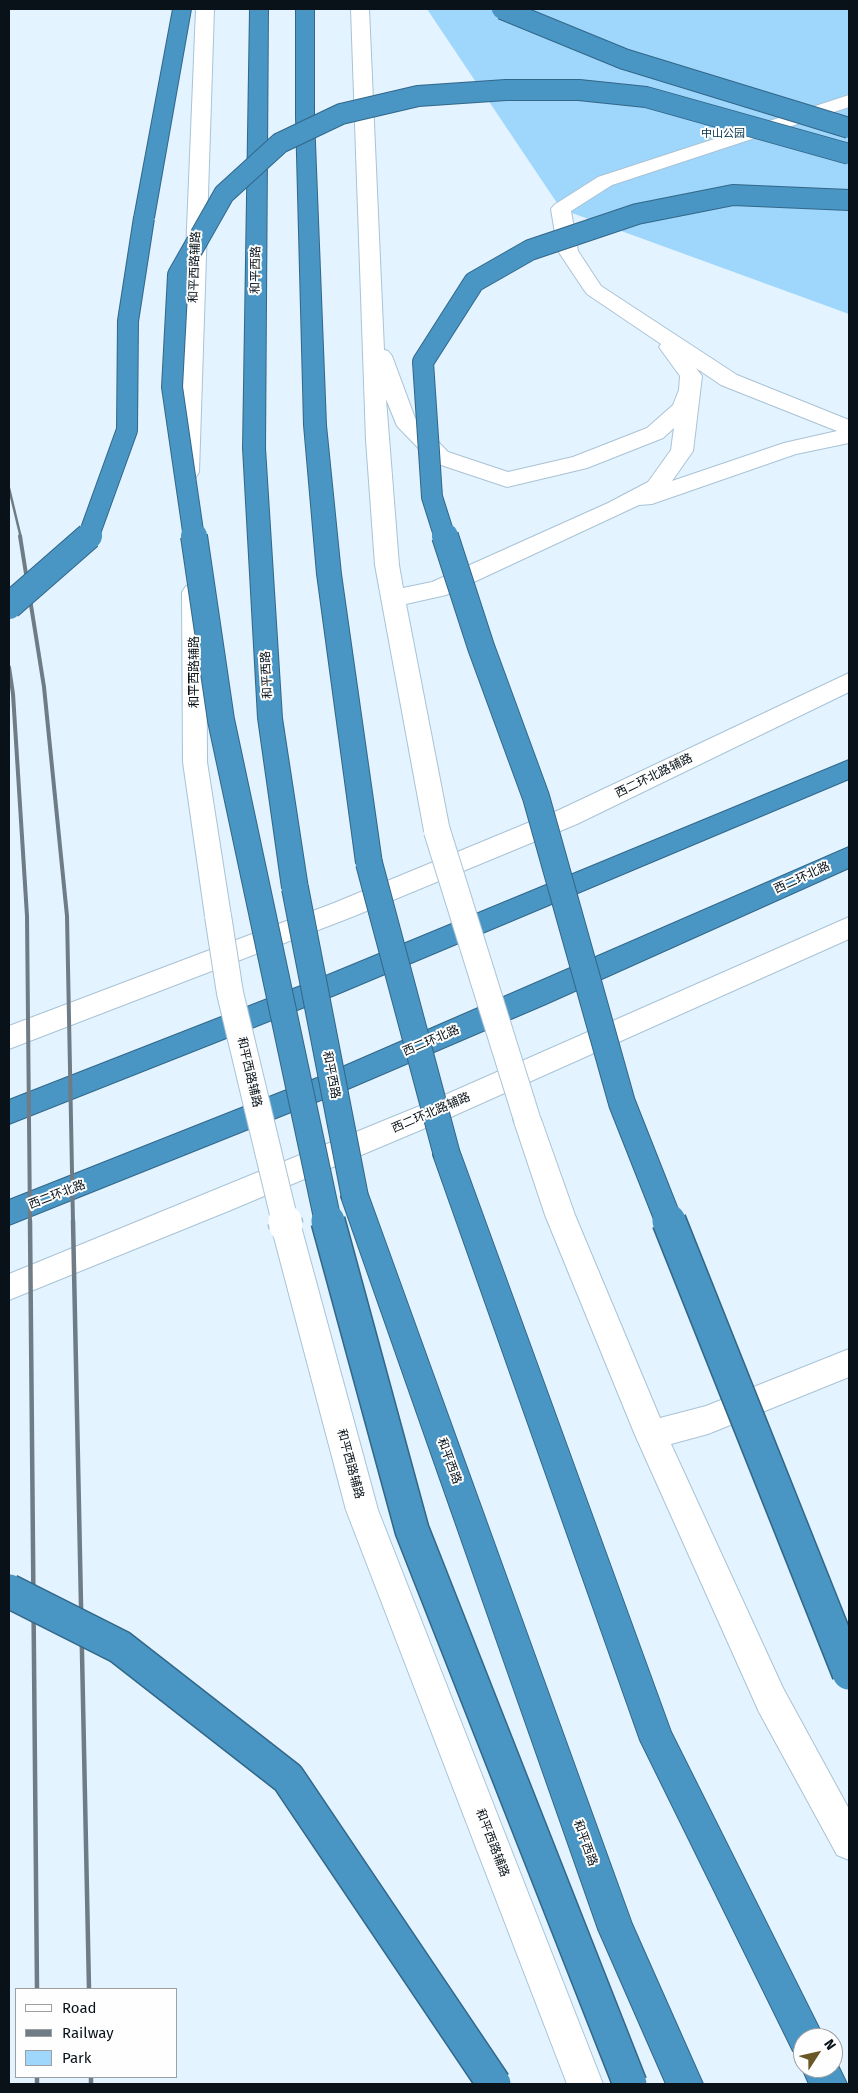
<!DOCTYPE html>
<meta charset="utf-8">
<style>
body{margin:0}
#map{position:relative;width:858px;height:2093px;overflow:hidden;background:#e3f3ff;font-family:"Fira Sans",sans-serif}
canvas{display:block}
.frame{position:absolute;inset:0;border:10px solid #081218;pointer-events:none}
.legend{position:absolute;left:15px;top:1988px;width:162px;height:90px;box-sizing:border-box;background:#fefefe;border:1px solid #9ca0a2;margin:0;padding:6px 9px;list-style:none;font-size:15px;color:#081218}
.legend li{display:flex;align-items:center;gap:10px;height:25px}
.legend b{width:25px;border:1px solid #9ca0a2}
.north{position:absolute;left:793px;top:2028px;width:50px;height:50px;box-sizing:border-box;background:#fefefe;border:1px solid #9ca0a2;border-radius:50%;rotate:55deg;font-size:14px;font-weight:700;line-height:20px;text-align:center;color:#081218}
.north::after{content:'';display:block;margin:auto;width:18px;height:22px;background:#695725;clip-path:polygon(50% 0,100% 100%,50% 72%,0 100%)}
</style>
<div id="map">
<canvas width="858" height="2093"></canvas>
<div class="frame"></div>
<ul class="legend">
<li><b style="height:6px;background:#fff"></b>Road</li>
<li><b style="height:6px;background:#6f7c85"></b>Railway</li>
<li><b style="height:14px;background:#9fd6fc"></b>Park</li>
</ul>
<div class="north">N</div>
</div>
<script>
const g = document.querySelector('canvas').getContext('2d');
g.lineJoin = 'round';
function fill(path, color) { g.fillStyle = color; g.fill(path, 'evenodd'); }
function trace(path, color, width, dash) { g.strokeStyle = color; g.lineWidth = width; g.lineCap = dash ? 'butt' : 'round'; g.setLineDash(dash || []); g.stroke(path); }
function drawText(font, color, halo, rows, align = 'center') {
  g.font = font + ' "Fira Sans","Noto Sans SC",sans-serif'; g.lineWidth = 4; g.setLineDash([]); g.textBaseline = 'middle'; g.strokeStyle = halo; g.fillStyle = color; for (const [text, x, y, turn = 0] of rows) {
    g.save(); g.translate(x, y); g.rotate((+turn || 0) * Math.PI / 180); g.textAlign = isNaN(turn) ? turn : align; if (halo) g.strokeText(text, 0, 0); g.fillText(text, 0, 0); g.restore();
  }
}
fill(new Path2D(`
 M 427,9 L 849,9 L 849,314 L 561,209 Z`), '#9fd6fc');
const secondary = new Path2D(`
 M 196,9 L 214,9 L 199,472 L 196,477 L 188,479 L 180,477 L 177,472 Z
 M 351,9 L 369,9 L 384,350 L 388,351 L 392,356 L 415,418 L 448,452 L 508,472 L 573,457 L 647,428 L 673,405 L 679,390 L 680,376 L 659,347 L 661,344 L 587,294 L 584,290 L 558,251 L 551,209 L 554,205 L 598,177 L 849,95 L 849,107 L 612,185 L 571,211 L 578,251 L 601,286 L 737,375 L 849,420 L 849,443 L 796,454 L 652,504 L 639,505 L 446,595 L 406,604 L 450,831 L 446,838 L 437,841 L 428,838 L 424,831 L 375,565 L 366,440 ZM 696,368 L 721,385 L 837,431 L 784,443 L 672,481 L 693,451 L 702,376 ZM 386,399 L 397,426 L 432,462 L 507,487 L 587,468 L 663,438 L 674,428 L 671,450 L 648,482 L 608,503 L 432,582 L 403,588 L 399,565 Z
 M 194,584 L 202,586 L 206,592 L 207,762 L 231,916 L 227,923 L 218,926 L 209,923 L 205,916 L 183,762 L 182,592 L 186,586 Z
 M 849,673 L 849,692 L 577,824 L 352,917 L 9,1049 L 9,1026 L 334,903 L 559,810 Z
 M 849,917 L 849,939 L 442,1121 L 231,1210 L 9,1300 L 9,1274 L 422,1105 Z
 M 527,1107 L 537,1111 L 541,1119 L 575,1215 L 660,1418 L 706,1406 L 849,1349 L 849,1377 L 708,1434 L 671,1444 L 783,1688 L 849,1809 L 849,1860 L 837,1855 L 759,1712 L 635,1435 L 545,1215 L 513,1119 L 517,1111 Z
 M 286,1213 L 296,1217 L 301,1226 L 378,1510 L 603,2084 L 567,2084 L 346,1510 L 271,1226 L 276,1217 Z`);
const highway = new Path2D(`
 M 173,9 L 191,9 L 154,218 L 151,222 L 144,224 L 137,222 L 134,218 Z
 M 250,9 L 268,9 L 265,448 L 282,718 L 308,888 L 304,895 L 295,898 L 286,895 L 282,888 L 258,718 L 243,448 Z
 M 296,9 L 314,9 L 314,117 L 326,425 L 341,574 L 382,863 L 378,870 L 369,873 L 360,870 L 356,863 L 317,574 L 304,425 L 296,117 Z
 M 849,760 L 849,779 L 335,995 L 9,1124 L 9,1100 L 316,980 Z
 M 849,847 L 849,868 L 546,1004 L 336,1094 L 9,1225 L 9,1200 L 317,1078 Z
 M 447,1143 L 457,1146 L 461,1155 L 671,1732 L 824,2038 L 803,2038 L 803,2055 L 793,2051 L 640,1740 L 433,1155 L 437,1146 Z
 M 355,1185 L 365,1188 L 369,1197 L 632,1924 L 703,2084 L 666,2084 L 598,1929 L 341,1197 L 345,1188 Z
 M 833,2055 L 847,2084 L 809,2084 L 802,2068 L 803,2065 L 803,2068 L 833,2068 Z`);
trace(secondary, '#a9c3d5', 2);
trace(highway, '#326788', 2);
fill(secondary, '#fff');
fill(highway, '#4995c4');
trace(new Path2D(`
 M 9,488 L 21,538`), '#6f7c85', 2.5);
trace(new Path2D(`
 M 20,536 L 44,687 L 67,916 L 73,1222
 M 9,667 L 13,694 L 27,916 L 30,1222`), '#6f7c85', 4);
trace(new Path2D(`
 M 30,1221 L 37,1989
 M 73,1221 L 89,1989
 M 37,2077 L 37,2084
 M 91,2077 L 91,2084`), '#6f7c85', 4.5);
const secondaryBridgeFar1 = new Path2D(`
 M 437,831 L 527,1119
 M 218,916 L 230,993 L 285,1222`);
const secondaryBridge = new Path2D(`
 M 285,1221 L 286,1226`);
const highwayBridgeFar2 = new Path2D(`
 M 502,9 L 624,59 L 849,128
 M 88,538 L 127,430 L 128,321 L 144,218
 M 194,538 L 172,387 L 178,275 L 224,194 L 280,143 L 341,114 L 418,96 L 506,90 L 579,90 L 646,97 L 849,154
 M 445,538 L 432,497 L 423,362 L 474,282 L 530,250 L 637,214 L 733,195 L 849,200`);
const highwayBridgeFar1 = new Path2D(`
 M 194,536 L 221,720 L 328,1222
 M 445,536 L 481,647 L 536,797 L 622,1103 L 669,1222
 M 9,606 L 89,536
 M 369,863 L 447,1155
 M 295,888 L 355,1197`);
const highwayBridge = new Path2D(`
 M 328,1221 L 412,1530 L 630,2084
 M 669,1221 L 849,1673
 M 9,1591 L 120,1647 L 288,1778 L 494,2084`);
trace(secondaryBridgeFar1, '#a9c3d5', 28, []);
trace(secondaryBridge, '#a9c3d5', 36, []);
trace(highwayBridgeFar2, '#326788', 22, []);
trace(highwayBridgeFar1, '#326788', 28, []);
trace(highwayBridge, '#326788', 36, []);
trace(secondaryBridgeFar1, '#fff', 26);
trace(secondaryBridge, '#fff', 33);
trace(highwayBridgeFar2, '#4995c4', 20);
trace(highwayBridgeFar1, '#4995c4', 26);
trace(highwayBridge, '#4995c4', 33);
drawText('11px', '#02324c', '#fefefe', [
 ["中山公园",723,134]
]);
drawText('12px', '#081218', '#fefefe', [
 ["和平西路辅路",195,267,-88],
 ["和平西路",256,270,-89],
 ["和平西路辅路",195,672,-90],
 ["和平西路",267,675,-93],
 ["西二环北路辅路",654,776,-26],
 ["西二环北路",802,878,-24],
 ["西二环北路",431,1041,-23],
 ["和平西路辅路",249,1072,77],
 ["和平西路",331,1075,79],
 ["西二环北路辅路",431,1113,-23],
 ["西二环北路",57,1195,-21],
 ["和平西路",449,1461,70],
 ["和平西路辅路",350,1464,75],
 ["和平西路辅路",492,1843,69],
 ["和平西路",585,1843,70]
]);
</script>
